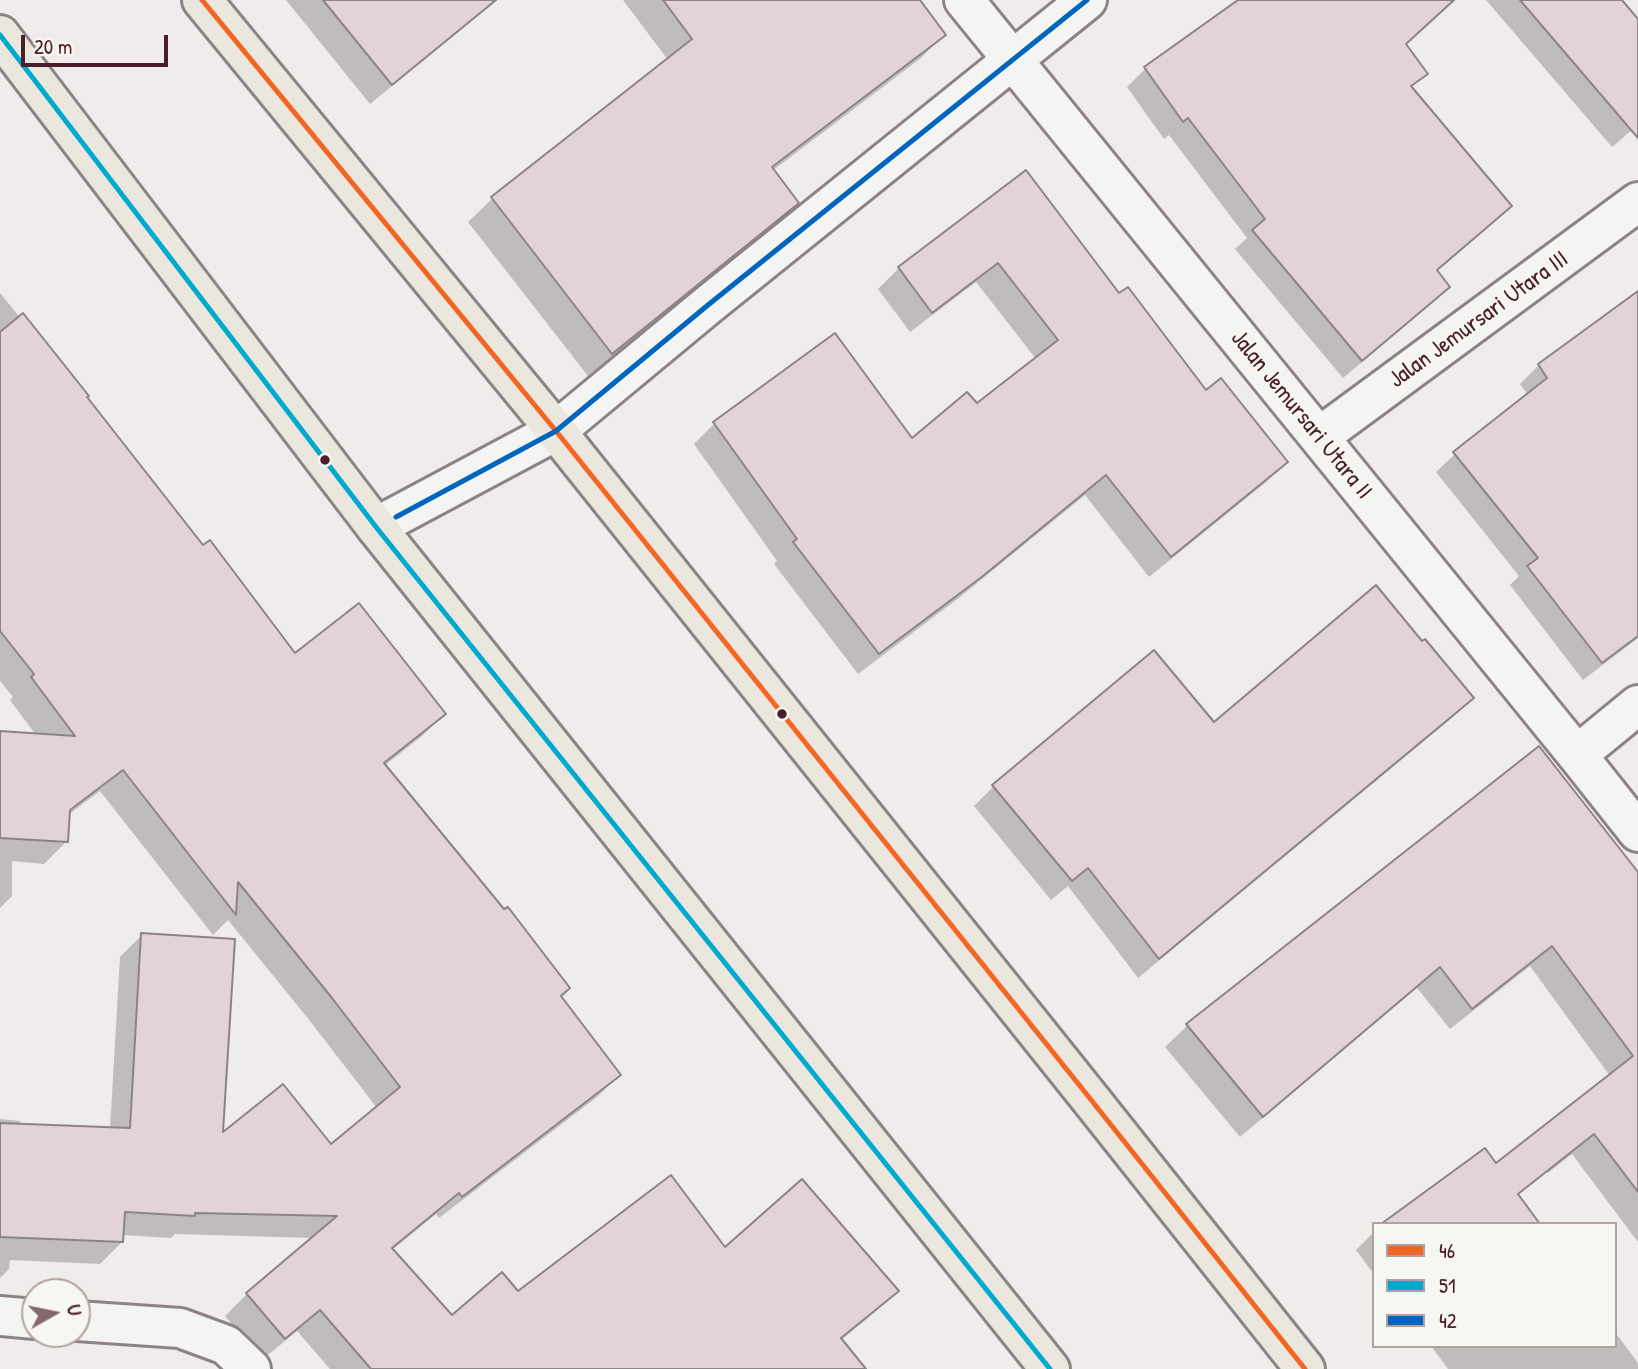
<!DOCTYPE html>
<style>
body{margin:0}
#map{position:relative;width:1638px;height:1369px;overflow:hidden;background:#f1ecec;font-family:"Patrick Hand",sans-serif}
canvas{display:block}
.legend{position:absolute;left:1372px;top:1222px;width:245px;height:126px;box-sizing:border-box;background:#f6f6f2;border:2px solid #b1a0a2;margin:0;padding:9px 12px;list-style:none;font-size:21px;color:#4a1f2b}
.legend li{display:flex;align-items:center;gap:14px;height:35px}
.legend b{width:35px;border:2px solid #b1a0a2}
.north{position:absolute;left:21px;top:1278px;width:70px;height:70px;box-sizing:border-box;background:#f6f6f2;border:2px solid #b1a0a2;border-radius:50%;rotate:81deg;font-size:19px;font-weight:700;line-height:28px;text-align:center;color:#4a1f2b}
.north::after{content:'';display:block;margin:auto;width:24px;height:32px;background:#84676f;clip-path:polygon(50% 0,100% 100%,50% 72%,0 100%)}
.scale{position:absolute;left:21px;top:35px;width:147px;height:32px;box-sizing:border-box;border:4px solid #4a1f2b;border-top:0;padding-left:9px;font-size:21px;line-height:24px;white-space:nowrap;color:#4a1f2b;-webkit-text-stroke:5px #f6f6f2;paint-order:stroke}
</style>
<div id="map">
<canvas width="1638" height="1369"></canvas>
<ul class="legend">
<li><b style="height:9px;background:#f26522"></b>46</li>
<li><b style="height:9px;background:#00a9ce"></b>51</li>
<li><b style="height:9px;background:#0065bd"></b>42</li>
</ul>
<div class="north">U</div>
<div class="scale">20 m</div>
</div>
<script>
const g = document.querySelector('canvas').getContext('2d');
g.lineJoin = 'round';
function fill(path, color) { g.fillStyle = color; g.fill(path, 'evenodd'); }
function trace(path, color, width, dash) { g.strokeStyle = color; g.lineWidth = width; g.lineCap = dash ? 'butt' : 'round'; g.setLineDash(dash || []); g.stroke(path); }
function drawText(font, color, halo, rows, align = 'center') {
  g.font = font + ' "Patrick Hand",sans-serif'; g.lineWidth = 5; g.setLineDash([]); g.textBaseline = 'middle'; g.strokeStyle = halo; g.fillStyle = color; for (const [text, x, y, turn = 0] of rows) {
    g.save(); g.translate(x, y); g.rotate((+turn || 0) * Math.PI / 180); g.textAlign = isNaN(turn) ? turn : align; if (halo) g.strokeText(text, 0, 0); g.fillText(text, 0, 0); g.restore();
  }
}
fill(new Path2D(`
 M 286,0 L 497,0 L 370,104 Z
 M 623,0 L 918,0 L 944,35 L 921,58 L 772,171 L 797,203 L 774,226 L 588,376 L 468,222 L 492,199 L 668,60 Z
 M 1241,0 L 1453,0 L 1405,44 L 1426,73 L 1411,88 L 1510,206 L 1492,224 L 1436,272 L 1448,286 L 1430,305 L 1343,378 L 1235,249 L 1247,238 L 1169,135 L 1164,139 L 1127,87 L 1145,69 Z
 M 1486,0 L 1620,0 L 1638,21 L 1638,125 L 1612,147 Z
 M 1026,173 L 1119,296 L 1206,393 L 1286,462 L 1265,483 L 1149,577 L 1085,495 L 960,597 L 858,674 L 774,564 L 777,561 L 694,444 L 714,424 L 911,440 L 976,406 L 1036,359 L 976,282 L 910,332 L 878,289 L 899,268 Z
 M 1638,292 L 1638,638 L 1583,680 L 1510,585 L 1519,576 L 1436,472 L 1455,454 L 1528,395 L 1520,384 L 1539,365 Z
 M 0,293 L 85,397 L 203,547 L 295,655 L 444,714 L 422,736 L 384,766 L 619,1075 L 597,1097 L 439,1218 L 436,1214 L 392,1250 L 452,1318 L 518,1293 L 725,1249 L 896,1291 L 874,1313 L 841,1340 L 864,1369 L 330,1369 L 297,1331 L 262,1360 L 225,1316 L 247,1294 L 314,1238 L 175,1234 L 171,1238 L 122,1235 L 122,1242 L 100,1264 L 10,1260 L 9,1269 L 0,1278 L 0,1119 L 20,1121 L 19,1125 L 110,1129 L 120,957 L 142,935 L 221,1136 L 331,1146 L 377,1108 L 310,1021 L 228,920 L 213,935 L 100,791 L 68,815 L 67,841 L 44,864 L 12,861 L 12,896 L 0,908 L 0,733 L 36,735 L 10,700 L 13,697 L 0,681 Z
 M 1422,644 L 1472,698 L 1452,718 L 1138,978 L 1068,886 L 1051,900 L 974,806 L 994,786 L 1213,724 Z
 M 1539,748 L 1638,875 L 1638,1242 L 1572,1154 L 1548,1173 L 1527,1146 L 1610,1076 L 1530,966 L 1450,1029 L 1417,988 L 1240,1137 L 1165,1047 L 1187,1026 Z
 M 1374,1232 L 1374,1274 L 1356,1250 Z
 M 1615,1332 L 1638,1363 L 1638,1369 L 1448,1369 L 1431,1346 L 1615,1346 Z`), '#0003');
const building = new Path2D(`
 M 323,0 L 496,0 L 392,85 Z
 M 663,0 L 920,0 L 946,35 L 772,167 L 799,203 L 612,354 L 491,197 L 692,39 Z
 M 1238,0 L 1454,0 L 1406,44 L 1428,74 L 1411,86 L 1512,206 L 1437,270 L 1450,287 L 1362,361 L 1252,230 L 1265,219 L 1188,118 L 1183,122 L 1144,67 Z
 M 1520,0 L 1622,0 L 1638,19 L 1638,138 Z
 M 1026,170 L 1119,293 L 1128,287 L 1206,390 L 1221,378 L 1288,462 L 1171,557 L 1106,475 L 983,576 L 879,654 L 793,542 L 797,539 L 713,422 L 835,333 L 912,438 L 967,392 L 977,403 L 1058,340 L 998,263 L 932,313 L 898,267 Z
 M 1638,291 L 1638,636 L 1602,663 L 1527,566 L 1538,558 L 1453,452 L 1547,378 L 1538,364 Z
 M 23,313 L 89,396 L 87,397 L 203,545 L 210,540 L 295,653 L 359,603 L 446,714 L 384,763 L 504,909 L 508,907 L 570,988 L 561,996 L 621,1075 L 462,1197 L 459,1193 L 392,1248 L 452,1315 L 502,1272 L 518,1291 L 671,1175 L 725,1247 L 802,1179 L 899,1291 L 841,1338 L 866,1369 L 371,1369 L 320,1310 L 285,1339 L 246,1293 L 337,1216 L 195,1213 L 195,1216 L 125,1212 L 123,1242 L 0,1237 L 0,1123 L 130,1128 L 141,933 L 235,939 L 223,1132 L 283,1084 L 331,1144 L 400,1087 L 332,998 L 238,882 L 236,915 L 123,770 L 70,810 L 68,842 L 0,838 L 0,731 L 75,736 L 31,677 L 34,674 L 0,631 L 0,332 Z
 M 1376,585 L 1422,641 L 1425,639 L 1474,698 L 1159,959 L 1088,868 L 1072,881 L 992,785 L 1154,650 L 1214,722 Z
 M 1539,746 L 1638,872 L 1638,1192 L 1594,1134 L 1518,1194 L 1540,1224 L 1381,1224 L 1485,1148 L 1496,1163 L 1633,1056 L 1552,946 L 1472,1009 L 1440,967 L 1263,1117 L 1186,1024 Z`);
fill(building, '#e1d3d7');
trace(building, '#8d8385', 2);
const minor = new Path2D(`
 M 964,0 L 1577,755 L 1638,832
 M 1319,437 L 1638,202
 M 376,527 L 556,431 L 708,305 L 1087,0
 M 1577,755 L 1638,705
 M 0,1316 L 35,1319
 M 77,1321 L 180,1328 L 226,1345 L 251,1369`);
const primary = new Path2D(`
 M 202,0 L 556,431 L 1092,1101 L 1305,1369
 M 0,35 L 376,527 L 1050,1369`);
trace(minor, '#8d8385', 44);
trace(primary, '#8d8385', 44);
trace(minor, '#f4f4f2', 38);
trace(primary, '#ebe7de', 38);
trace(new Path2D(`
 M 202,0 L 556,431 L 1092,1101 L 1305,1369`), '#f26522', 5);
trace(new Path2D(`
 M 0,35 L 376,527 L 1050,1369`), '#00a9ce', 5);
trace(new Path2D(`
 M 396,517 L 556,431 L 708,305 L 1087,0`), '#0065bd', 5);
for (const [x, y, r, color] of [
 [325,460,6,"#4a1f2b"],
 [782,714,6,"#4a1f2b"]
]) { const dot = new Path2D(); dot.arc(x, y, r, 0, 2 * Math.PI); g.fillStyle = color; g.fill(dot); trace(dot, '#f6f6f2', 2.5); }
drawText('24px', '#4a1f2b', '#f6f6f2', [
 ["Jalan Jemursari Utara III",1479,320,-36],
 ["Jalan Jemursari Utara II",1301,415,51]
]);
</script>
